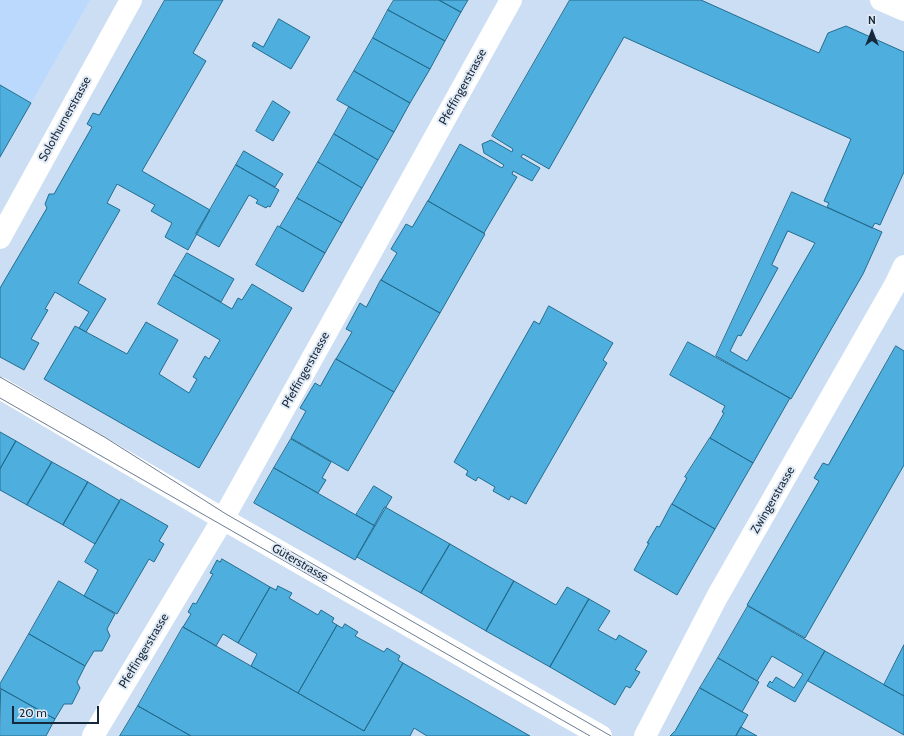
<!DOCTYPE html>
<meta charset="utf-8">
<style>
body{margin:0}
#map{position:relative;width:904px;height:736px;overflow:hidden;background:#ccdef4;font-family:Cabin,sans-serif}
canvas{display:block}
.north{position:absolute;left:852px;top:12px;width:40px;height:40px;-webkit-text-stroke:3px #e2ebf5;paint-order:stroke;rotate:0deg;font-size:11px;font-weight:700;line-height:16px;text-align:center;color:#16283c}
.north::after{content:'';display:block;margin:auto;width:14px;height:18px;background:#16283c;clip-path:polygon(50% 0,100% 100%,50% 72%,0 100%)}
.scale{position:absolute;left:12px;top:706px;width:87px;height:18px;box-sizing:border-box;border:2px solid #16283c;border-top:0;padding-left:5px;font-size:12px;line-height:14px;white-space:nowrap;color:#16283c;-webkit-text-stroke:3px #e2ebf5;paint-order:stroke}
</style>
<div id="map">
<canvas width="904" height="736"></canvas>
<div class="north">N</div>
<div class="scale">20 m</div>
</div>
<script>
const g = document.querySelector('canvas').getContext('2d');
g.lineJoin = 'round';
function fill(path, color) { g.fillStyle = color; g.fill(path, 'evenodd'); }
function trace(path, color, width, dash) { g.strokeStyle = color; g.lineWidth = width; g.lineCap = dash ? 'butt' : 'round'; g.setLineDash(dash || []); g.stroke(path); }
function drawText(font, color, halo, rows, align = 'center') {
  g.font = font + ' Cabin,sans-serif'; g.lineWidth = 4; g.setLineDash([]); g.textBaseline = 'middle'; g.strokeStyle = halo; g.fillStyle = color; for (const [text, x, y, turn = 0] of rows) {
    g.save(); g.translate(x, y); g.rotate((+turn || 0) * Math.PI / 180); g.textAlign = isNaN(turn) ? turn : align; if (halo) g.strokeText(text, 0, 0); g.fillText(text, 0, 0); g.restore();
  }
}
fill(new Path2D(`
 M 0,0 L 90,0 L 31,103 L 0,85 Z`), '#bbd9fc');
const building = new Path2D(`
 M 165,0 L 223,0 L 193,53 L 206,61 L 142,171 L 210,210 L 188,250 L 165,237 L 172,223 L 151,211 L 155,205 L 117,184 L 107,203 L 120,210 L 78,283 L 106,299 L 86,332 L 79,328 L 89,312 L 55,292 L 45,309 L 48,310 L 31,339 L 39,343 L 24,370 L 0,357 L 0,288 L 47,208 L 45,204 L 49,194 L 54,194 L 92,127 L 87,124 L 93,113 L 99,115 Z
 M 394,0 L 439,0 L 461,12 L 445,41 L 388,10 Z
 M 439,0 L 468,0 L 461,12 Z
 M 570,0 L 701,0 L 819,53 L 828,33 L 846,26 L 904,52 L 904,172 L 880,225 L 875,223 L 872,228 L 827,207 L 829,203 L 824,201 L 851,139 L 624,37 L 549,169 L 523,154 L 521,157 L 540,168 L 532,181 L 513,171 L 512,174 L 517,177 L 484,233 L 428,201 L 460,144 L 502,168 L 504,165 L 484,153 L 482,144 L 491,140 L 512,152 L 513,149 L 492,136 Z
 M 388,10 L 445,41 L 430,69 L 373,38 Z
 M 279,19 L 310,37 L 291,69 L 252,46 L 254,42 L 263,47 Z
 M 373,38 L 430,69 L 410,103 L 354,71 Z
 M 354,71 L 410,103 L 394,132 L 337,100 Z
 M 0,85 L 31,103 L 0,157 Z
 M 273,101 L 290,112 L 273,141 L 256,131 Z
 M 349,107 L 394,132 L 378,160 L 334,134 Z
 M 334,134 L 378,160 L 362,188 L 318,162 Z
 M 244,151 L 283,174 L 275,187 L 236,165 Z
 M 318,162 L 362,188 L 342,223 L 297,198 Z
 M 236,165 L 279,190 L 270,207 L 268,206 L 266,208 L 256,203 L 258,200 L 249,195 L 219,247 L 196,234 Z
 M 792,192 L 882,232 L 863,274 L 791,399 L 716,356 ZM 788,231 L 815,243 L 747,361 L 730,351 L 738,335 L 741,336 L 778,268 L 772,265 Z
 M 297,198 L 342,223 L 325,253 L 280,227 Z
 M 428,201 L 485,234 L 440,313 L 381,280 L 397,253 L 391,249 L 406,224 L 412,227 Z
 M 278,226 L 325,253 L 303,292 L 256,265 Z
 M 187,253 L 234,279 L 221,302 L 174,275 Z
 M 174,275 L 232,309 L 238,298 L 242,300 L 252,284 L 292,308 L 199,468 L 44,379 L 75,326 L 127,354 L 146,322 L 178,340 L 159,374 L 189,393 L 197,379 L 193,377 L 205,356 L 209,359 L 220,340 L 158,304 Z
 M 381,280 L 440,313 L 394,392 L 336,359 L 352,332 L 346,329 L 360,303 L 366,307 Z
 M 549,306 L 613,343 L 603,360 L 607,363 L 526,504 L 511,496 L 509,500 L 493,491 L 495,487 L 478,477 L 476,481 L 466,475 L 468,471 L 454,462 L 534,321 L 539,324 Z
 M 688,342 L 790,398 L 753,463 L 710,438 L 724,413 L 722,412 L 725,406 L 670,375 Z
 M 896,346 L 904,351 L 904,465 L 805,638 L 747,605 L 819,481 L 814,478 L 823,463 L 828,465 Z
 M 336,359 L 394,392 L 348,471 L 291,438 L 306,411 L 300,408 L 315,383 L 320,386 Z
 M 0,432 L 16,441 L 0,469 Z
 M 710,438 L 753,463 L 715,529 L 672,504 L 687,478 L 685,477 Z
 M 291,439 L 331,462 L 322,478 L 326,480 L 318,493 L 274,468 Z
 M 16,441 L 52,462 L 27,505 L 0,490 L 0,469 Z
 M 52,462 L 88,482 L 63,525 L 27,505 Z
 M 274,468 L 375,526 L 355,560 L 254,503 Z
 M 88,482 L 120,501 L 95,544 L 63,525 Z
 M 374,486 L 392,497 L 375,526 L 356,515 Z
 M 121,499 L 168,526 L 159,541 L 164,544 L 154,562 L 149,559 L 117,614 L 84,596 L 98,570 L 85,562 Z
 M 672,504 L 715,529 L 677,595 L 634,570 L 649,543 L 647,543 L 657,526 L 659,527 Z
 M 385,507 L 450,544 L 421,593 L 357,557 Z
 M 450,544 L 514,581 L 486,631 L 421,593 Z
 M 222,559 L 270,587 L 238,643 L 223,634 L 216,646 L 183,627 L 191,614 L 188,612 L 193,603 L 196,604 L 213,574 L 210,573 L 217,560 L 220,562 Z
 M 59,581 L 115,614 L 107,629 L 110,636 L 102,651 L 94,651 L 85,666 L 29,634 Z
 M 514,581 L 556,605 L 567,587 L 589,599 L 550,667 L 486,631 Z
 M 278,586 L 292,593 L 289,598 L 318,615 L 321,610 L 334,618 L 332,622 L 337,625 L 298,693 L 251,666 L 257,654 L 238,643 L 270,587 L 276,590 Z
 M 589,599 L 610,611 L 598,630 L 616,640 L 619,635 L 647,651 L 635,670 L 640,672 L 632,685 L 630,688 L 626,686 L 615,705 L 550,667 Z
 M 748,606 L 825,651 L 795,702 L 767,686 L 770,681 L 772,683 L 776,677 L 794,688 L 803,674 L 772,656 L 757,681 L 718,658 Z
 M 345,624 L 358,632 L 355,636 L 384,652 L 387,648 L 400,656 L 398,660 L 403,663 L 364,731 L 298,693 L 337,625 L 342,628 Z
 M 183,627 L 364,731 L 403,663 L 530,736 L 427,736 L 414,728 L 410,736 L 191,736 L 138,706 Z
 M 29,634 L 85,666 L 77,682 L 80,688 L 72,704 L 64,704 L 55,719 L 0,688 L 0,684 Z
 M 904,645 L 904,696 L 884,685 Z
 M 825,651 L 904,696 L 904,735 L 808,681 Z
 M 718,658 L 759,682 L 742,712 L 700,688 Z
 M 700,688 L 748,715 L 736,736 L 670,736 L 675,731 Z
 M 1,689 L 55,719 L 46,736 L 0,736 Z
 M 138,706 L 191,736 L 120,736 Z
 M 741,727 L 757,736 L 736,736 Z`);
fill(building, '#4eafdf');
trace(building, '#246c8e', 1);
trace(new Path2D(`
 M 881,0 L 904,10
 M 0,238 L 131,0
 M 0,388 L 223,519 L 601,736
 M 93,736 L 223,519 L 511,0
 M 645,736 L 717,597 L 895,285 L 904,266`), '#fff', 22);
trace(new Path2D(`
 M 0,377 L 106,438 L 226,514 L 611,736
 M 0,398 L 590,736`), '#6b7d91', 1);
drawText('12px', '#16283c', '#e2ebf5', [
 ["Pfeffingerstrasse",463,87,-61],
 ["Solothurnerstrasse",65,119,-61],
 ["Pfeffingerstrasse",306,370,-61],
 ["Zwingerstrasse",773,500,-60],
 ["Güterstrasse",300,563,30],
 ["Pfeffingerstrasse",144,651,-59]
]);
</script>
